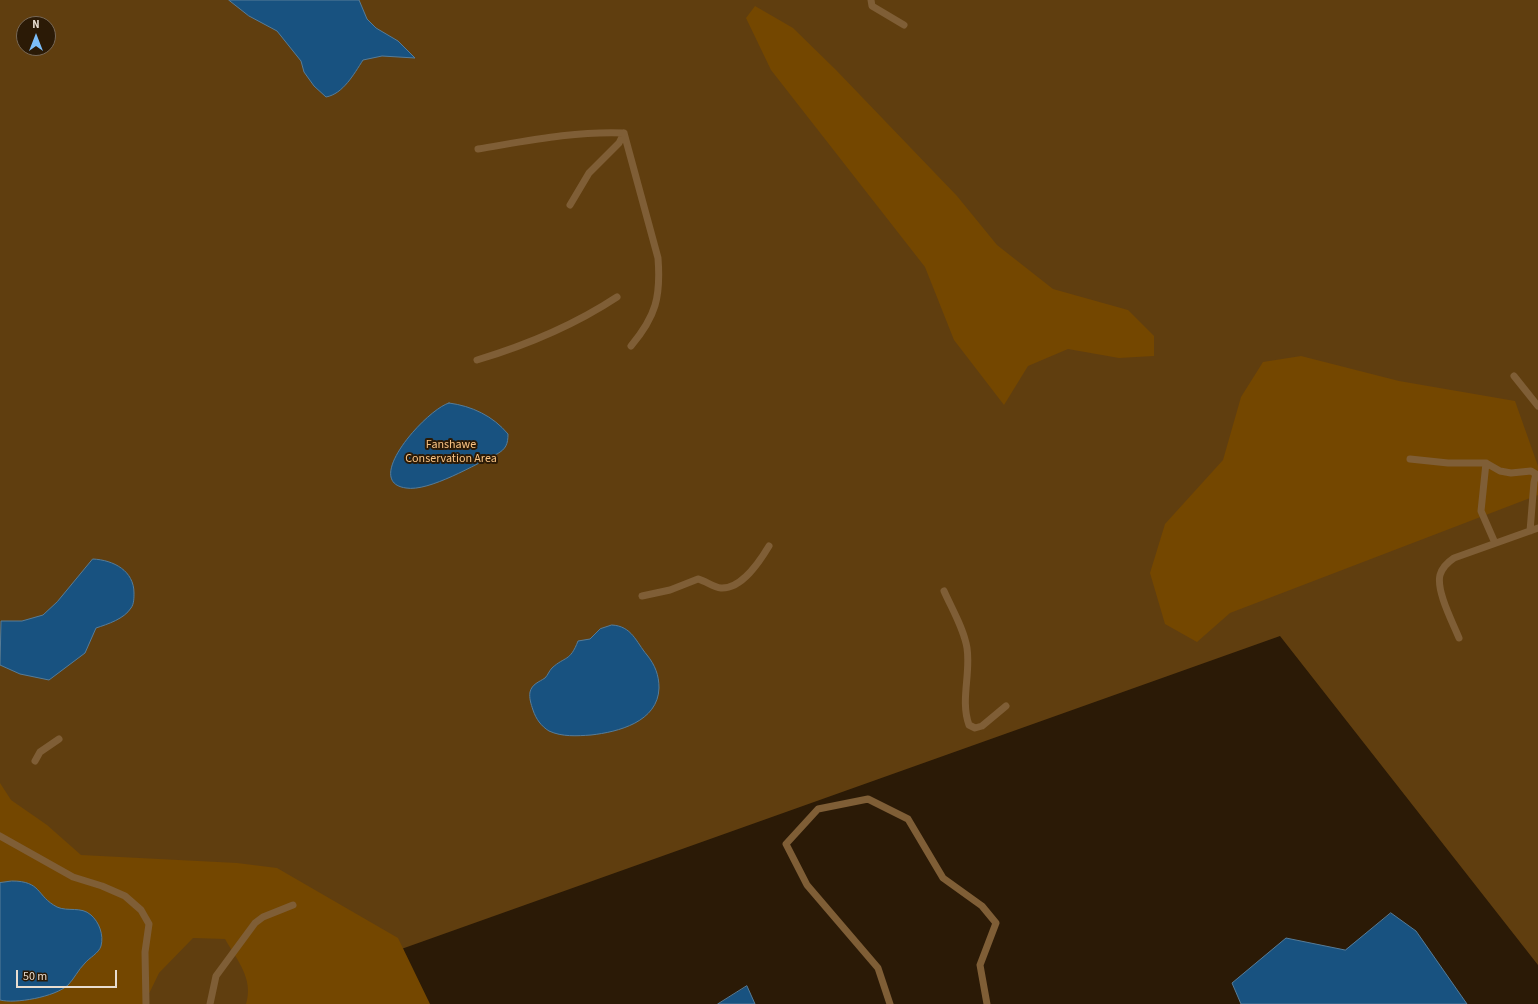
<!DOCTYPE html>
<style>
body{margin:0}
#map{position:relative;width:1538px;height:1004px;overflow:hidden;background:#2b1a06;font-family:"Source Sans 3",sans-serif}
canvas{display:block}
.north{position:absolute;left:16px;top:16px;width:40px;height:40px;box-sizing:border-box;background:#2b1a06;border:1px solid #776857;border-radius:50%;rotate:0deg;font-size:11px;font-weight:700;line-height:16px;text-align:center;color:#e8ddd0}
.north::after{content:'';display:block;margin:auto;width:14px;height:18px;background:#7cbef9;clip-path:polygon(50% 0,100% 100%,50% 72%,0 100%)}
.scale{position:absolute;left:16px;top:970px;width:101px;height:18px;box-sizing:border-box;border:2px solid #e8ddd0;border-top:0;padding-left:5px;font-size:12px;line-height:14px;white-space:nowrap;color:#e8ddd0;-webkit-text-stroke:3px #2b1a06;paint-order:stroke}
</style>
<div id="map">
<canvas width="1538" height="1004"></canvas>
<div class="north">N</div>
<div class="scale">50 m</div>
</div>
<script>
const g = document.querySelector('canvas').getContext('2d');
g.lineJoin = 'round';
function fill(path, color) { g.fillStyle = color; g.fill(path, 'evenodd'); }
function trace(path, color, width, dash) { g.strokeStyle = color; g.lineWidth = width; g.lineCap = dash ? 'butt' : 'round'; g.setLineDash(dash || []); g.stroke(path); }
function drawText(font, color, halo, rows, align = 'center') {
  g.font = font + ' "Source Sans 3",sans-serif'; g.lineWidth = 4; g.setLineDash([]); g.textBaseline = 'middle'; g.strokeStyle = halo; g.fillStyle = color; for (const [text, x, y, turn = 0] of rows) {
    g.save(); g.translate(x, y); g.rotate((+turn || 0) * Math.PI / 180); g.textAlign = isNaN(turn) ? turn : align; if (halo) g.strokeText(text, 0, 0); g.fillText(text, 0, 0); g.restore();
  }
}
fill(new Path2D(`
 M 0,0 L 1538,0 L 1538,965 L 1280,636 L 247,1004 L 0,1004 ZM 24,24 L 48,24 L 48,48 L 24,48 Z`), '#603e0f');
fill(new Path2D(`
 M 755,6 L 793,28 L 836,70 L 957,196 L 997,245 L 1053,289 L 1128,310 L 1154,336 L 1154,356 L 1119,358 L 1068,349 L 1028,366 L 1004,405 L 954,340 L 925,267 L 771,70 L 746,18 Z
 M 1301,356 L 1399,381 L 1515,401 L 1538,466 L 1538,495 L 1230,613 L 1197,642 L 1165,624 L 1150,573 L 1165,524 L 1223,460 L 1241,397 L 1263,362 Z
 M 0,783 L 11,800 L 47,825 L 81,855 L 237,863 L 277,868 L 398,938 L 430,1004 L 246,1004 C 254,979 237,960 225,939 L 193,938 L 159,973 L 144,1004 L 0,1004 Z`), '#744700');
const water = new Path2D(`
 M 229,0 L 359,0 L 367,19 L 376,28 L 398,41 L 415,58 L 382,56 L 363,60 C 354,74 343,94 326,97 L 314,86 L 304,72 L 301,61 L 277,31 L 249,16 Z
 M 449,403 C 472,406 493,416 508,434 C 508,444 506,449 497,454 C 476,464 429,492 406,488 C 361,482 427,409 449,403 Z
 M 93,559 C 114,560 134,571 134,593 C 134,598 134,604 131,608 C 124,619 108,624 96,628 L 85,653 L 49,680 L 20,674 L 0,665 L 1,621 L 22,621 L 43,615 L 57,602 Z
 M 612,625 C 632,626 636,642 647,655 C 655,665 659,675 659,688 C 658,722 618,732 591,735 C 577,736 562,737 549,731 C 541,726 536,719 533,710 C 531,704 529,698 530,692 C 532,684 539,682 545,678 C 548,675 549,671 552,668 C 565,656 570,662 578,641 L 590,639 L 600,629 Z
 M 12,881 C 42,881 36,896 57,907 C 68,912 81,906 91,915 C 99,922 104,935 101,946 C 99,953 89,958 85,963 C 78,970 74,979 68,985 C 55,997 15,1004 0,1000 L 0,883 Z
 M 1391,913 L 1416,931 L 1467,1004 L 1241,1004 L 1232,983 L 1286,938 L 1345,950 Z
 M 747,986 L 755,1004 L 718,1004 Z`);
fill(water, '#185280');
trace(water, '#567c98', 1);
trace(new Path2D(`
 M 871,0 L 872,6 L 904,25
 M 478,149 C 527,141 574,131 624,133 L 658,258 C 661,297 656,316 631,346
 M 570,205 L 589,173 L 619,143 L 624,133
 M 477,360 C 527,345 573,326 617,297
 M 1514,376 L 1538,406
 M 1410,459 L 1448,463 L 1486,463 L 1500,471 L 1511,473 L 1531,471 L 1536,474 L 1534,482 L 1530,531
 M 1486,463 L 1481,511 L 1495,543
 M 944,591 C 952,609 964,629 967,648 C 971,674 960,700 969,725 L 975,728 L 982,726 L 1006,706
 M 642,596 L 670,590 L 698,579 C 706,581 713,587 721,588 C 742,589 760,561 769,546
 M 1459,638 C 1453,623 1436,591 1440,575 C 1442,568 1448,562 1454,558 L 1538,528
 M 35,761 L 40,752 L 59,739
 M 0,836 L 73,877 L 102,886 L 125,896 L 141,910 L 149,924 L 145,952 L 146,1004
 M 210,1004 L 216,976 L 255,923 L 263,917 L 293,905
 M 890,1004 L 878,968 L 807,885 L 786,844 L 818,809 L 868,799 L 908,819 L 943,878 L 982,906 L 996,923 L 980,965 L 987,1004`), '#7f5e36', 7);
drawText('12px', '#fac484', '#2b1a06', [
 ["Fanshawe",451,445],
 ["Conservation Area",451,459]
]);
</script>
